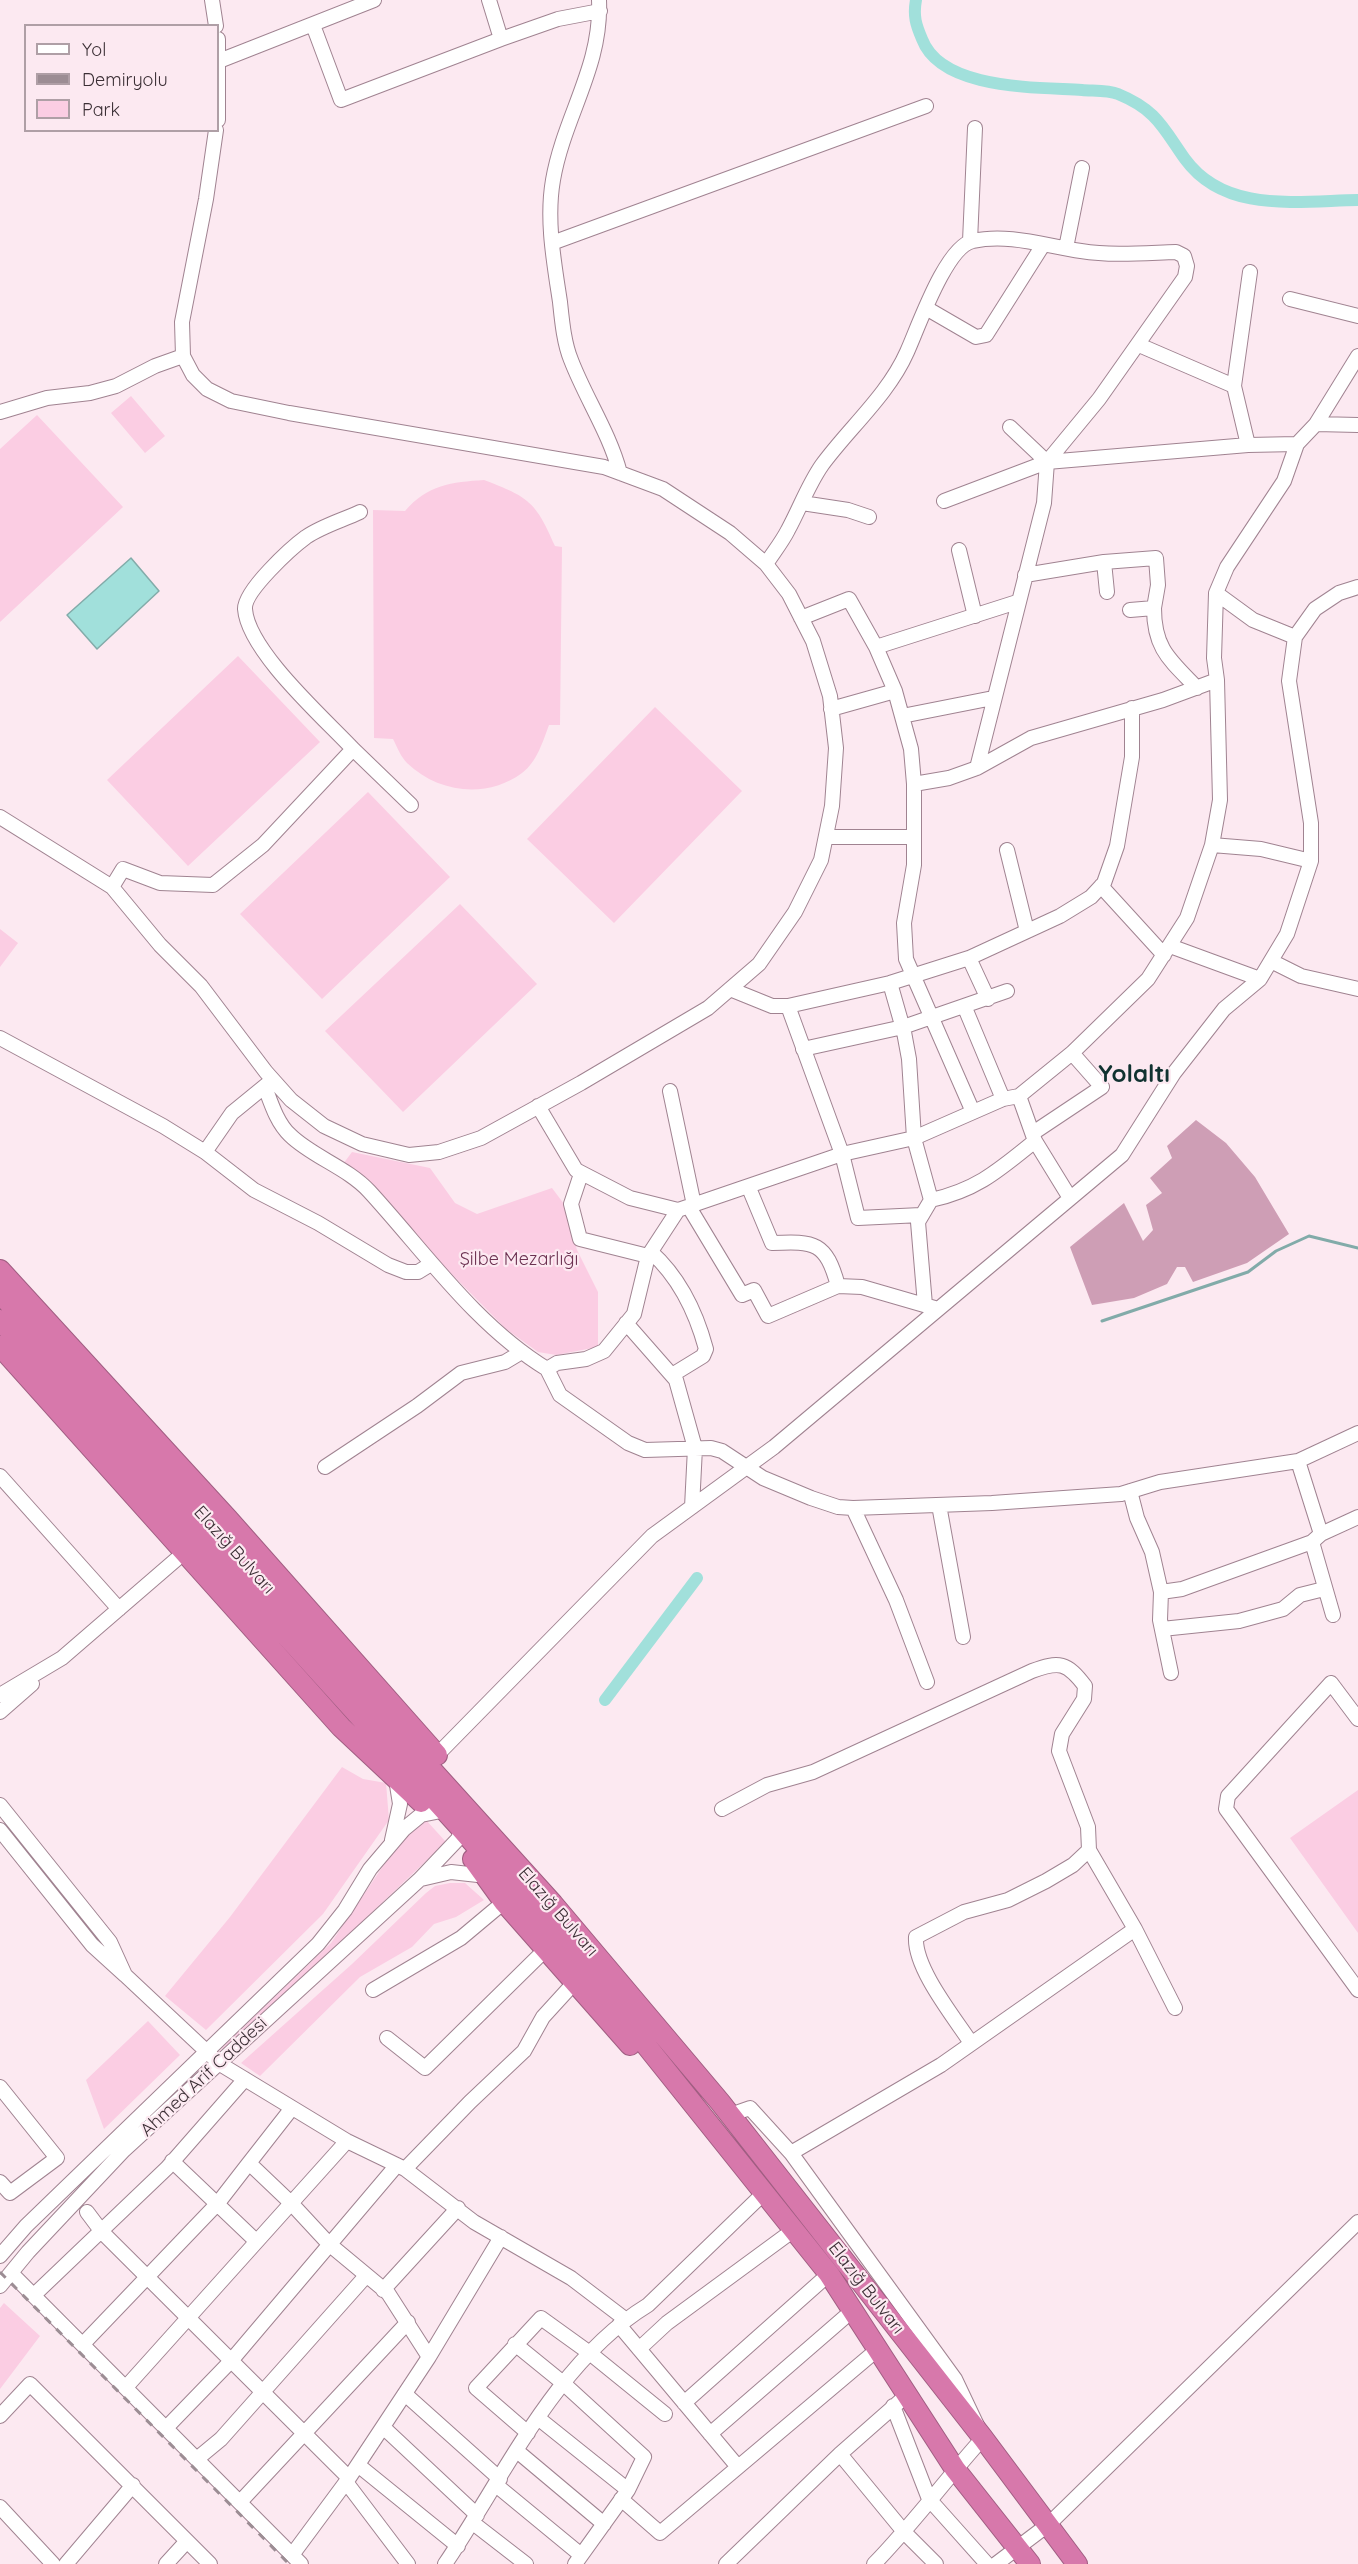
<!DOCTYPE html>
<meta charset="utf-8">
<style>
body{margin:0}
#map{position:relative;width:1358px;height:2564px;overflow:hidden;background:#fce9f1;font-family:Quicksand,sans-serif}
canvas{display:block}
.legend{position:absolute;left:24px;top:24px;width:195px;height:108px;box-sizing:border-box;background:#fce9f1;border:2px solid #af9fa6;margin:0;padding:8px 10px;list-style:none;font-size:18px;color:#3b2f35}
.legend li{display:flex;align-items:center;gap:12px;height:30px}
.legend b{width:30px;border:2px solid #af9fa6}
</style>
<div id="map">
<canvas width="1358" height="2564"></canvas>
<ul class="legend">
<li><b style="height:8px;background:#fff"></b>Yol</li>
<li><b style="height:8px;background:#9c8d94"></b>Demiryolu</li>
<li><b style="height:16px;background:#fbcde3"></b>Park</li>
</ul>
</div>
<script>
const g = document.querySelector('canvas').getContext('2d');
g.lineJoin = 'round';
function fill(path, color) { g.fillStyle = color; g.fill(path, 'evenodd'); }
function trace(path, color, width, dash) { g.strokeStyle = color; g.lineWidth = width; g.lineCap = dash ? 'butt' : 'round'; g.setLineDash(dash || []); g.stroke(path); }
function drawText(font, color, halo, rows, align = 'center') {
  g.font = font + ' Quicksand,sans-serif'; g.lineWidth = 4.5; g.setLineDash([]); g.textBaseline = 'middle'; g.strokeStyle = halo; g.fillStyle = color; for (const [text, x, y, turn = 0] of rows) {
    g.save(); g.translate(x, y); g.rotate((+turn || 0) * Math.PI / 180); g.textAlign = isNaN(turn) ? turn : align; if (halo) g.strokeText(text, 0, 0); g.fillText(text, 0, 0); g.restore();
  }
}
fill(new Path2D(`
 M 131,396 L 165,436 L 145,453 L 111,413 Z
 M 37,415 L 123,507 L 0,622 L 0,449 Z
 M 484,480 C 529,497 536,502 555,546 L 562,547 L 560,725 L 549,725 C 543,741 537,762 522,773 C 487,799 438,793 407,763 C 401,757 397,747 393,739 L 374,738 L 373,510 L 405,511 C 427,485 452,482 484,480 Z
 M 238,656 L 320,742 L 188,866 L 107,780 Z
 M 655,707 L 742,791 L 614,923 L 527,839 Z
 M 368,792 L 450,877 L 322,999 L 240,914 Z
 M 460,904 L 537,984 L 403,1112 L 325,1031 Z
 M 0,929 L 18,943 L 0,967 Z
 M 352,1152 L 430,1168 L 455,1203 L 477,1214 L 552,1188 L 564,1204 L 577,1250 L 598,1292 L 598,1347 L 556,1355 L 538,1352 L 506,1329 L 343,1164 Z
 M 342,1767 L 363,1779 L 386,1783 L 389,1820 L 323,1914 L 206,2030 L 165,1996 L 230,1917 Z
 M 1358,1790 L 1358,1933 L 1290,1838 Z
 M 426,1820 L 446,1842 L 225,2052 L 222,2048 L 331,1943 L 402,1838 L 409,1830 Z
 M 450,1883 L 465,1883 L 484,1900 L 456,1917 L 434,1924 L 412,1947 L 360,1977 L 260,2076 L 241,2063 L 352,1964 L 426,1893 L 435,1886 Z
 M 148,2021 L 180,2055 L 104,2129 L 86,2080 Z
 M 4,2303 L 40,2336 L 0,2389 L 0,2308 Z`), '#fbcde3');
fill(new Path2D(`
 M 1196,1120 L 1226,1143 L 1255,1177 L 1289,1234 L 1247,1263 L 1193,1282 L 1185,1267 L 1177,1267 L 1167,1284 L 1134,1298 L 1092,1305 L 1070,1247 L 1124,1203 L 1143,1241 L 1153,1230 L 1146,1205 L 1162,1193 L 1150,1178 L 1172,1158 L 1167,1146 Z`), '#ce9eb5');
const water = new Path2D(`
 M 131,558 L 159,591 L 97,649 L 67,615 Z`);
fill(water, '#a1e0db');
trace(water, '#82aba9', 1.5);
trace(new Path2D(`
 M 1102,1321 L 1248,1272 L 1276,1251 L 1309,1236 L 1358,1248`), '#82aba9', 3);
trace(new Path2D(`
 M 916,0 C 913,16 916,25 922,39 C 941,90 1036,87 1082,90 C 1093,91 1108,90 1118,94 C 1157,110 1163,128 1185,159 C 1225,214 1298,201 1358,200
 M 605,1700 L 697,1578`), '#a1e0db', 12);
const minor = new Path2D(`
 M 212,0 L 216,26
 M 489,0 L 501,39
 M 599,0 C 602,67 564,116 553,180 C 546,220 554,262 560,302 C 562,321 564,343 571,360 C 586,399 609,432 620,473
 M 313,25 L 341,100 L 501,39 L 558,19 L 600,11
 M 218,39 L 218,120
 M 219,61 L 374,0
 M 970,241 L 975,128
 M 552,243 L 926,106
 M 1066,248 L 1082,168
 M 1290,299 L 1358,316
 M 926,308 L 976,337 L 986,335 L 1043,245
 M 1139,345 L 1234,386 L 1248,445
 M 1234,386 L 1250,272
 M 0,412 L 47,398 L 90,393 L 116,386 L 155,366 L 183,356
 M 1316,424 L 1358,425
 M 1010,427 L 1047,462
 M 944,501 L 1047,462 L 1248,445 L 1297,444
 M 802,503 L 848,510 L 869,517
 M 959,550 L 975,616
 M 1104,562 L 1107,592
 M 766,564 C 773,553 782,542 788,530 C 800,508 808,485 822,465 C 849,428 888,395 907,352 C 918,328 946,246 973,241 C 1008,233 1046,246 1081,251 C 1112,256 1145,253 1176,252 L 1184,256 L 1187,266 L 1185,277 L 1099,399 L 1047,462 L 1044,503 L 977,768
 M 1025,575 L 1104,562 L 1156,558 L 1158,585 L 1154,608 L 1130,610
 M 1216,593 L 1253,620 L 1295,637
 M 1154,608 C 1154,649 1170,660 1197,688
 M 801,618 L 849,599 L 876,647 L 895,691 L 911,749 L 914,784 L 914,865 L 904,923 L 906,959 L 973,1112
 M 876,647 L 1017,602
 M 831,709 L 895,691
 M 902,716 L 993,698
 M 353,749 L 411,805
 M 914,784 L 949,778 L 977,768 L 1031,738 L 1163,700 L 1217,680
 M 0,817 L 112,887 L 123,869 L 160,883 L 213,885 L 263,845 L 353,749 C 324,718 248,651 245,609 C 244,591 291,548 306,537 C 322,526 343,520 360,512
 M 826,837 L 914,837
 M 1212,845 L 1261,849 L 1311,861
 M 1007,850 L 1027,931
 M 1101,886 L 1164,955
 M 112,887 L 160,945 L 201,986 L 266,1072 L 291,1100 L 324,1126 L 362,1144 L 409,1155 L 439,1152 L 481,1138 L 581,1083 L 708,1008 L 759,964 L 795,912 L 821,860 L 832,806 L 836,748 L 830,696 L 813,641 L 789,594 L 766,564 L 730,533 L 663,489 L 604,467 L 289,413 L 231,401 L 207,389 L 193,375 L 183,356 L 182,322 L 206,199 L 216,130
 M 1170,946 L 1260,979
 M 969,958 L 988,999
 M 1271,961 L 1301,976 L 1358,989
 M 890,983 L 904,1032 L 909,1059 L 914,1138 L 931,1200
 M 730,989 L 772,1006 L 788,1006 L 890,983 L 969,958 L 1060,916 L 1091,897 L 1104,883 L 1117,846 L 1132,757 L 1132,708
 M 788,1006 L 842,1154 L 858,1218 L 921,1215
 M 965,1008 L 1003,1099
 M 0,1038 L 163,1126 L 205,1152 L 254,1190 L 318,1223 L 388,1265 L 406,1272 L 418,1272 L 431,1264
 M 803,1049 L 903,1027 L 1007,991
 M 265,1087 C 271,1103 277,1123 290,1135 C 311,1156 348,1168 369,1191 C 425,1252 475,1325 547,1369
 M 670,1091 L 694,1205
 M 1019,1096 L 1035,1141 L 1070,1198
 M 538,1106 L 576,1170 L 630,1198 L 678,1210 L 842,1154 L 914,1138 L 1003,1099 L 1019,1096 L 1072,1053 L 1148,979 L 1187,918 L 1212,845 L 1220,800 L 1217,680 L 1214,658 L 1216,593 L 1227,567 L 1284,481 L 1297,444 L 1316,424 L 1358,356
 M 1033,1133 L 1102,1087 L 1072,1053
 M 205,1152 L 232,1113 L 270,1082
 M 581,1174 L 571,1204 L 580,1239 L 648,1256
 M 749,1188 L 772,1243 C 815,1241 826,1242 838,1286
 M 689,1207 L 742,1295 L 754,1290 L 768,1316 L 838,1286 L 862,1287 L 938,1309
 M 678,1210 L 648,1256 L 634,1314 L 604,1351 L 586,1359 L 557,1363 L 547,1369 L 560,1395 L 628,1443 L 645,1450 L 711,1448 L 722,1451 L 763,1478 L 811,1498 L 838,1507 L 853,1508 L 992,1503 L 1121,1494 L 1160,1482 L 1298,1461 L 1358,1433
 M 651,1252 C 680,1278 696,1312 706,1349 L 703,1356 L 672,1375
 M 925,1305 L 918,1222 L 931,1200 C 977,1190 999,1170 1035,1141
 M 626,1323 L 676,1380 L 695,1448 L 692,1507
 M 1298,1461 L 1321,1534
 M 325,1467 L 417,1406 L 461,1373 L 505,1362 L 520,1353
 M 0,1476 L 119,1609
 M 1130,1491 L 1137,1518 L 1152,1552 L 1161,1592 L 1160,1620 L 1171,1673
 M 939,1505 L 963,1637
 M 853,1508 L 896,1600 L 927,1682
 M 1312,1542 L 1333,1615
 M 1161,1592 L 1182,1589 L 1312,1542 L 1321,1534 L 1358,1517
 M 1162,1629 L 1239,1621 L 1283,1609 L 1300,1595 L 1324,1589
 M 0,1695 L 62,1658 L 186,1551
 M 0,1712 L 32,1684
 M 1358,1719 L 1331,1683 L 1228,1796 L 1226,1809 L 1358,1990
 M 437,1755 L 652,1536 L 774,1447 L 1122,1155 L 1174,1073 L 1224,1009 L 1260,979 L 1287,934 L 1311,861 L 1311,823 L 1289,681 L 1295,637 L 1315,609 L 1339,593 L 1358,587
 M 0,1805 L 110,1942 L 125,1975 L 92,1945 L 0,1830
 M 722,1809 L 767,1785 L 813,1772 L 1032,1671 C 1059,1661 1067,1662 1085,1686 L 1084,1699 L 1062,1734 L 1059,1751 L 1088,1827 L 1089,1850
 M 392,1840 L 400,1804 L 396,1779
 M 421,1879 L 451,1872 L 487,1876
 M 125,1975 L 220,2064 L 347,2141 L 405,2169 L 474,2222 L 571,2278 L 625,2319
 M 373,1990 L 461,1938 L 504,1902
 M 387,2038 L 425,2068 L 545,1950
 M 971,2043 C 954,2017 914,1968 916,1937 L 964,1912 L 1008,1900 L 1046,1881 L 1073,1865 L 1089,1850 L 1135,1929 L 1175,2008
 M 0,2087 L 57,2158 L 10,2193 L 0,2182
 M 730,2115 L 750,2108 L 791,2153 L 955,2379 L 983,2438 C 946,2479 913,2524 874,2564
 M 791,2153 L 941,2065 L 1135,1929
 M 172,2161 L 256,2241
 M 249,2163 L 292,2108
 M 405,2169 L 470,2102 L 524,2051 L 543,2017 L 574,1983
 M 87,2212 L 102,2232 L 349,2478
 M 0,2256 L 26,2226 L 318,1944 L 345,1910 L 370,1869 L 404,1829 L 421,1815 L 451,1809
 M 11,2273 L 301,2564
 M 0,2286 L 28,2252 L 124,2150 L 419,1880 L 458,1839 L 464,1823
 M 383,2290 L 458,2208
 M 34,2295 L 167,2168 L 245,2079
 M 619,2325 L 738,2467
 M 83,2344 L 218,2203 L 249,2163 L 291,2203 L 329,2244 L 388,2293 L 429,2357 L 349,2478 L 292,2555
 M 515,2344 L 563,2383 L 644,2457 L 628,2490 L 575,2564
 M 639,2349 L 667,2323 L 795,2229
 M 429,2357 L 501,2237
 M 127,2386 L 347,2141
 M 405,2394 L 500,2479
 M 684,2403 L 829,2274
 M 893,2406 L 929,2499 L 987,2564
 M 0,2416 L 30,2384 L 210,2564
 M 538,2418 L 628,2490
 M 167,2427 L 230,2362 L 397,2165
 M 383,2427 L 477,2515
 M 528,2433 L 476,2388 L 541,2318 L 591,2354 L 665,2414
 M 710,2434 L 853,2310
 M 517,2451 L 604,2524
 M 840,2454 L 905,2533 L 936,2564
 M 198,2458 L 221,2439 L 365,2277
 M 358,2465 L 458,2546
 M 346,2482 L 408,2564
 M 496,2485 L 581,2555
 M 621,2499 L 660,2533 L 878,2349
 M 241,2501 L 408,2322
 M 0,2507 L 53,2564
 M 473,2523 L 526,2564
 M 66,2564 L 133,2485
 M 166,2564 L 187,2541
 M 445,2564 C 504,2477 556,2361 648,2305 L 764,2193
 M 726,2564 L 840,2454 L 907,2395
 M 996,2564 L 1049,2524 L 1358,2222`);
const highway = new Path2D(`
 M 0,1270 L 228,1519 L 437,1755
 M 0,1293 L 553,1904 L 720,2102 L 983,2438 L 1077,2564
 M 0,1320 L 458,1825 L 597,1984 L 829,2274 L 955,2469 L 1030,2564
 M 0,1346 L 341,1727 L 421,1802
 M 473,1859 L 504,1902 L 630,2045`);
trace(minor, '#a08391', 16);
trace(highway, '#a05e82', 22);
trace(minor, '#fff', 14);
trace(highway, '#d778ab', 20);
trace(new Path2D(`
 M 0,2272 L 289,2564`), '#9c8d94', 3, [8, 8]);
drawText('18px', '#6c3151', '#fce9f1', [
 ["Şilbe Mezarlığı",519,1260]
]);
drawText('18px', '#3b2f35', '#fce9f1', [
 ["Elazığ Bulvarı",234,1550,48],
 ["Elazığ Bulvarı",558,1912,49],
 ["Ahmed Arif Caddesi",204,2077,-43],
 ["Elazığ Bulvarı",866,2288,52]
]);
drawText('bold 24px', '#103230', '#fce9f1', [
 ["Yolaltı",1134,1075]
]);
</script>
